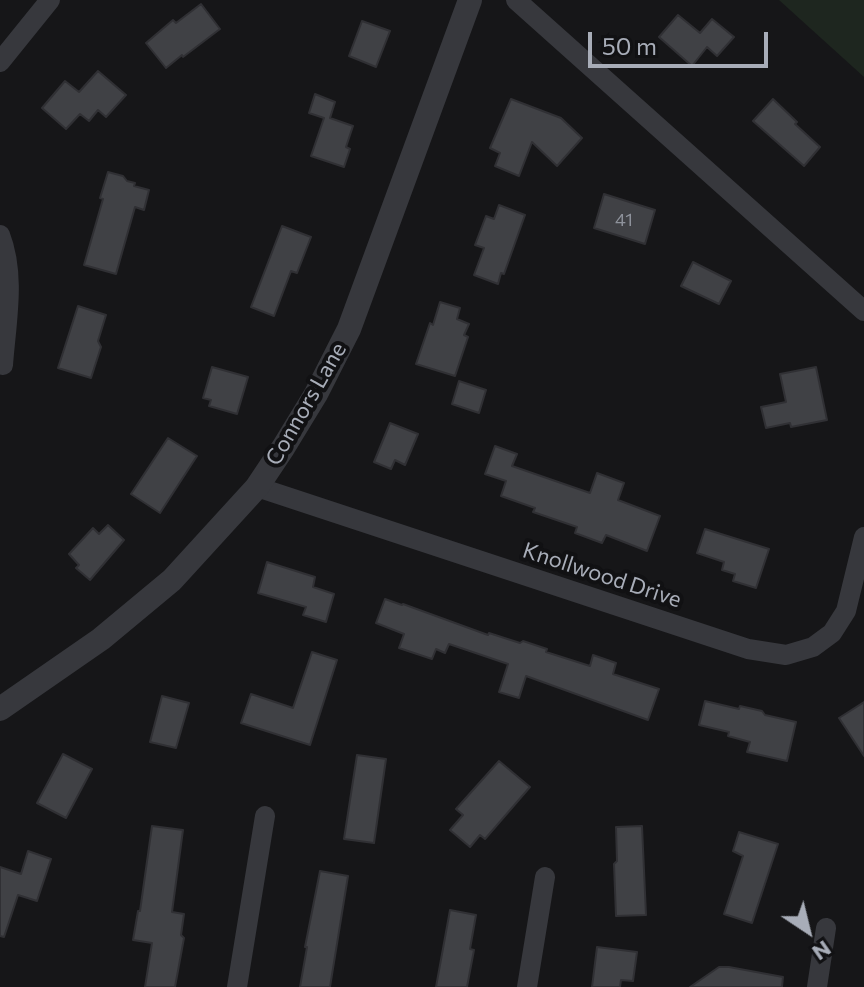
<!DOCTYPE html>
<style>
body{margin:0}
#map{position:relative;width:864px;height:987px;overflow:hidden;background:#161618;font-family:Commissioner,sans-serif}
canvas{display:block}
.north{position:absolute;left:768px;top:891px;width:80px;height:80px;-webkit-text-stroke:6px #111113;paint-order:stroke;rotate:145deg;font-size:22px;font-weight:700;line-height:32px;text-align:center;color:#a8adb8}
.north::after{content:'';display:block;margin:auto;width:28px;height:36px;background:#a8adb8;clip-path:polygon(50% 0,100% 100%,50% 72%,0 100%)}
.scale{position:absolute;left:588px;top:32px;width:180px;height:36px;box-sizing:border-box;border:4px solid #a8adb8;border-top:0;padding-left:10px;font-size:24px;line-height:28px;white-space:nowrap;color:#a8adb8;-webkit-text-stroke:6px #111113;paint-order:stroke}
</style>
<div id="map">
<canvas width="864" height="987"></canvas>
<div class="north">N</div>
<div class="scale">50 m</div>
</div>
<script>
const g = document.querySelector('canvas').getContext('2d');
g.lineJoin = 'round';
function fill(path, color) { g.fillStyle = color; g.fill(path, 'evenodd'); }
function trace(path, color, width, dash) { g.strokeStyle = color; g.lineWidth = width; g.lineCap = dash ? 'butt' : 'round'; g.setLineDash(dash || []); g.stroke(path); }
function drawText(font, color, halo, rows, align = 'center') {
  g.font = font + ' Commissioner,sans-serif'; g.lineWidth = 8; g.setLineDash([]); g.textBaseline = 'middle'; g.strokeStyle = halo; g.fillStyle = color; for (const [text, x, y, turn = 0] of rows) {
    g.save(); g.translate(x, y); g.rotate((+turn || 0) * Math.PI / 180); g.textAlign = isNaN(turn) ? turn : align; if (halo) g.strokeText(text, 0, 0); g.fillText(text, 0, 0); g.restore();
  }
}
fill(new Path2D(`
 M 779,0 L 864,0 L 864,77 L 790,10 Z`), '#1e261f');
const building = new Path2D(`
 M 201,4 L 220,29 L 183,57 L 182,55 L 166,68 L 146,43 L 173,20 L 176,23 Z
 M 678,15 L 700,33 L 712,19 L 734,37 L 717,56 L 707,47 L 692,66 L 659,37 Z
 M 362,21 L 390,31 L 376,67 L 349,56 Z
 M 98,71 L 126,95 L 106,117 L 98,110 L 89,121 L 80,114 L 66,129 L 42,108 L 65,81 L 79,92 Z
 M 315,94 L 335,102 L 330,118 L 353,126 L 346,147 L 350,149 L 344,167 L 311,156 L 324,118 L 309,113 Z
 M 511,99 L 561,118 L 582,138 L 557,166 L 532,142 L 519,176 L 495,166 L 500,153 L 490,148 Z
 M 773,99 L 797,122 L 795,124 L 820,147 L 804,166 L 753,121 Z
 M 108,172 L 123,176 L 127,181 L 135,183 L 134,186 L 149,190 L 144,210 L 135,207 L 116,274 L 84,265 L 103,199 L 100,198 Z
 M 604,194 L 655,210 L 645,244 L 594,228 Z
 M 499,205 L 525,215 L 504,274 L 501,273 L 498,284 L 474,275 L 484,248 L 475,245 L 486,216 L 494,219 Z
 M 282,226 L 311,237 L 297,273 L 291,271 L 274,316 L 251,307 Z
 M 693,262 L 731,281 L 719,304 L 681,286 Z
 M 440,302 L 460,308 L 457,319 L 469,324 L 464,335 L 468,337 L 455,376 L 416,364 L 430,323 L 433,325 Z
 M 78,306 L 106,315 L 98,341 L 101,347 L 91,378 L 58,368 Z
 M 212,367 L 248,377 L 237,414 L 209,406 L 211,400 L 203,398 Z
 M 816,367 L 827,420 L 791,427 L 790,423 L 766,428 L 761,407 L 786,402 L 780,374 Z
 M 459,381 L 486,390 L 479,413 L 452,404 Z
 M 390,423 L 418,434 L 405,465 L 395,460 L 391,469 L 374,462 Z
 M 168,438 L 197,456 L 160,513 L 131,494 Z
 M 495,446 L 517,454 L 512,466 L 590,493 L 597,473 L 624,483 L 618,500 L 660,516 L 647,551 L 606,535 L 602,543 L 575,533 L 577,527 L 533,512 L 535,508 L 501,496 L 506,481 L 485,474 Z
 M 108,525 L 124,540 L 90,580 L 76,568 L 79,565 L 69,554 L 93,528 L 99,534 Z
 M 705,529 L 769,549 L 756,588 L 733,581 L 735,574 L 722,570 L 724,562 L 697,553 Z
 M 267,562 L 315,577 L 313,587 L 334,594 L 326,622 L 303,615 L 306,607 L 258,593 Z
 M 385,599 L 402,605 L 403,604 L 488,635 L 489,633 L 520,643 L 523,641 L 547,649 L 546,652 L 590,666 L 593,655 L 616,663 L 613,674 L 659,689 L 648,720 L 526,676 L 519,698 L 499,692 L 508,664 L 449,644 L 445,653 L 436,649 L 432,659 L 399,648 L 404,634 L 376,623 Z
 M 312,652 L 337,660 L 310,745 L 241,723 L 251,694 L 293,708 Z
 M 162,696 L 189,703 L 176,748 L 150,742 Z
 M 705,701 L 739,709 L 740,706 L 762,711 L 765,715 L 796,722 L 787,761 L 747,752 L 750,742 L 728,736 L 729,732 L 699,725 Z
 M 864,702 L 864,756 L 839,718 Z
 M 63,754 L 92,769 L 66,818 L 37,803 Z
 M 357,755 L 386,759 L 374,843 L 344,839 Z
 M 499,761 L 530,787 L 485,839 L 480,835 L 470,847 L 450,830 L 463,815 L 456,809 Z
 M 152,826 L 183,830 L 172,912 L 184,914 L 181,935 L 184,938 L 175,987 L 145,987 L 152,943 L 133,940 L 138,911 L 140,911 Z
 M 642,826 L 646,915 L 616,916 L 614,864 L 617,861 L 616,827 Z
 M 739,832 L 778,844 L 752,923 L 724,914 L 743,856 L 733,851 Z
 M 28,851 L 51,859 L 37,901 L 18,895 L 4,937 L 0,936 L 0,867 L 21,874 Z
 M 320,871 L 348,876 L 330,987 L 300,987 L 307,947 L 305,947 Z
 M 450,910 L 476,915 L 470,949 L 474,950 L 467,987 L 436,987 Z
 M 597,947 L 637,952 L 633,981 L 621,980 L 620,987 L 592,987 Z
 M 719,967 L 729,967 L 783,977 L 782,987 L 690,987 Z`);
fill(building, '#404145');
trace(building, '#303034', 2);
trace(new Path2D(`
 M 516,0 L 864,311
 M 0,62 L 50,0
 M 0,235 C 16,276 6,323 3,365
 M 257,487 L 748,649 L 786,655 L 813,647 L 832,633 L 846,611 L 864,537
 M 237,987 L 265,816
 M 527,987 L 545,877
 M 817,987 L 826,928`), '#37383d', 20);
trace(new Path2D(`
 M 0,709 L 101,639 L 172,580 L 257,487 L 283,448 L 316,394 L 349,329 L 470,0`), '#37383d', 24);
drawText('18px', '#8e929b', null, [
 ["41",624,220]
]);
drawText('22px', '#a8adb8', '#111113', [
 ["Connors Lane",306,404,-60],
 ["Knollwood Drive",602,575,18]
]);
</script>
